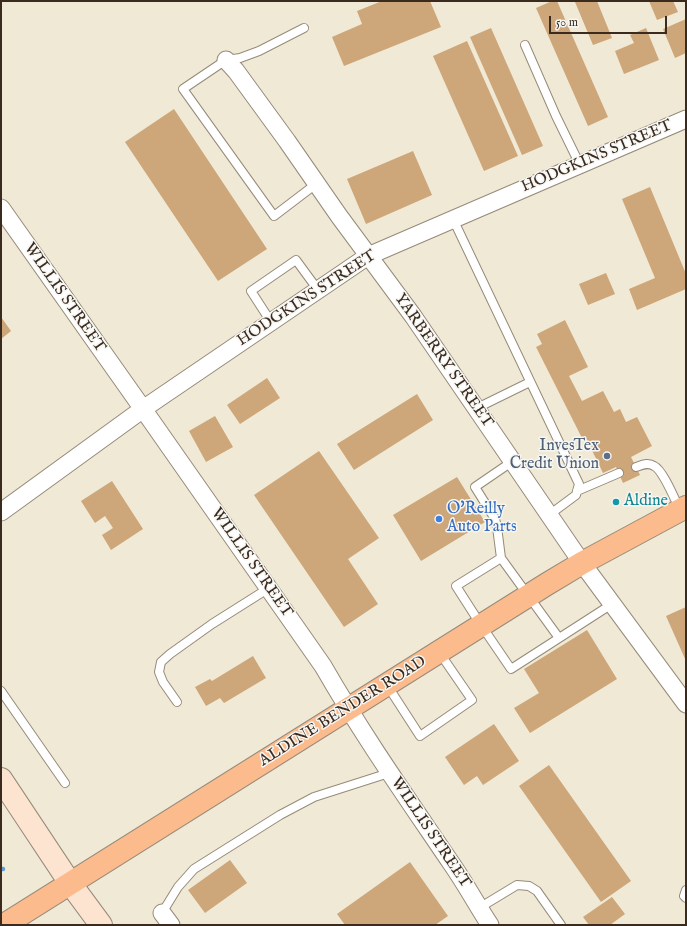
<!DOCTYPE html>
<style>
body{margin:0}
#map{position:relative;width:687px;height:926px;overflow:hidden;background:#f0e9d5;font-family:"IM FELL English",serif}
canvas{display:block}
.frame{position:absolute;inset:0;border:2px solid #3b2a1e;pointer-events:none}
.scale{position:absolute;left:549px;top:16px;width:118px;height:18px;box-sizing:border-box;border:2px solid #3b2a1e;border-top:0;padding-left:5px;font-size:12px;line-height:14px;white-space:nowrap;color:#3b2a1e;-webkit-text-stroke:3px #f6f6f2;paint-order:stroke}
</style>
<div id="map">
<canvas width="687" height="926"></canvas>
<div class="frame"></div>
<div class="scale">50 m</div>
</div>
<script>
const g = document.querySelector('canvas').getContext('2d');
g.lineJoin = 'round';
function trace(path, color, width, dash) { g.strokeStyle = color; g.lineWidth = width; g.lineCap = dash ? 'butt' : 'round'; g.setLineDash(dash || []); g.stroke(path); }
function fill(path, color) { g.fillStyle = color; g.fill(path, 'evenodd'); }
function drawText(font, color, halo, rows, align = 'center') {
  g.font = font + ' "IM FELL English",serif'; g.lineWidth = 3; g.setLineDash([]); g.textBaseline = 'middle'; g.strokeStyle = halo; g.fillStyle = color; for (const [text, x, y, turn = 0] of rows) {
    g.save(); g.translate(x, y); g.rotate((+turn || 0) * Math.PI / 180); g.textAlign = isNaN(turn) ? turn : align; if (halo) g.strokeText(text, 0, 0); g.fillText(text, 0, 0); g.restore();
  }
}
trace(new Path2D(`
 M 1,869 L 3,869`), '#639ed3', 4.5);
fill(new Path2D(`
 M 382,1 L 430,1 L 441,27 L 344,66 L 332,37 L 362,24 L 357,11 Z
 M 552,1 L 557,1 L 608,117 L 588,126 L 536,8 Z
 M 577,1 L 597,1 L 612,38 L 593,45 L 575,2 Z
 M 649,1 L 673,1 L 678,12 L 657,20 Z
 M 686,19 L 686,53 L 675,58 L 663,29 Z
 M 491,28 L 543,146 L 522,155 L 470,37 Z
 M 646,28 L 659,60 L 624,74 L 615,51 L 634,43 L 630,35 Z
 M 467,41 L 518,156 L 484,171 L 433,56 Z
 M 174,109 L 267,249 L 218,281 L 125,142 Z
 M 413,151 L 432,195 L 366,224 L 347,179 Z
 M 650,187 L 686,274 L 686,289 L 637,310 L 629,289 L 655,278 L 622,199 Z
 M 606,273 L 615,294 L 588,305 L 579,284 Z
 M 1,317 L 11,331 L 1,339 Z
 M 565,320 L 588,367 L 569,376 L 582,401 L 603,391 L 614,412 L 620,409 L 626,422 L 637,417 L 652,446 L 631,457 L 640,475 L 623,483 L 616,467 L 603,473 L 586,438 L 583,440 L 536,347 L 542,344 L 537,334 Z
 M 267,378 L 280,398 L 240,424 L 227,405 Z
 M 417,394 L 433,420 L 354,470 L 337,444 Z
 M 215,416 L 233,447 L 206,462 L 189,431 Z
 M 319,451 L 379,538 L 348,559 L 378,604 L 344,627 L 254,495 Z
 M 457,477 L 485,522 L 421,561 L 393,515 Z
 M 112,481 L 143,529 L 111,550 L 102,535 L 113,528 L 105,516 L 95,523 L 81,501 Z
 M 686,607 L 686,661 L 666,616 Z
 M 587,630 L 617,679 L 530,733 L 514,708 L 539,693 L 524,669 Z
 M 253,656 L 266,678 L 224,703 L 220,698 L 206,706 L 195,687 L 210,679 L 212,681 Z
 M 494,724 L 519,761 L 483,785 L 477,776 L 464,785 L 445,757 Z
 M 549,765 L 631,881 L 601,902 L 519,786 Z
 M 230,860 L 247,883 L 205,913 L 188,890 Z
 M 410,862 L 448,916 L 435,925 L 345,925 L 337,914 Z
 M 612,897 L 625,914 L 610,925 L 589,925 L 583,917 Z`), '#cda679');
const lane = new Path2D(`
 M 304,28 L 259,51 L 240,58 L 226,60 L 183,89 L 274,216 L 316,184
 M 525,45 L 556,116 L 580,165
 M 453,219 L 579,484 L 576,495 L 549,515
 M 271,322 L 251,291 L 296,260 L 318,290
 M 477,408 L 530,382
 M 513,461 L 475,487 L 495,519 L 497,527 L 501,558 L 559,638
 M 636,467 C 642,465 648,462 654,466 C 663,470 675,500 680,510
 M 577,491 L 619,473
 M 501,558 L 456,586 L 481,625 L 511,669 L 612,604
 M 387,685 L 420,736 L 472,700 L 439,652
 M 1,691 L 65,783
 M 177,702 L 163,682 L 159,672 L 161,662 L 170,654 L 212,624 L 269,588
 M 686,890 L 684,896 L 686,898
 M 479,908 L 517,885 L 529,886 L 537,891 L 561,925
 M 162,913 L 178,887 L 194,869 L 280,815 L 314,797 L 389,773`);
const street = new Path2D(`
 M 226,60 L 236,71 L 287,141 L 339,216 L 413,316 L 582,563 L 686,704
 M 1,208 L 143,409 L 323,666 C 362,734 407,798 451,863 C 465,883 477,905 490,925
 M 1,512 L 143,409 L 368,256 L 686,119
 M 162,913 L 171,925`);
const secondary = new Path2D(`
 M 1,779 L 70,883 L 101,925`);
const primary = new Path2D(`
 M 4,925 L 547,584 L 582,563 L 686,507`);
trace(lane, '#968a7a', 10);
trace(street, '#968a7a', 19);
trace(secondary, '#968a7a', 24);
trace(primary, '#968a7a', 24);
trace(lane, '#fff', 8);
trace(street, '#fff', 17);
trace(secondary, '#fde4d1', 22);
trace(primary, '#fbbb8d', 22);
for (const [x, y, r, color] of [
 [607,456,4,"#5c6f8a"],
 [616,502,4,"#0f9aa8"],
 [439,519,4,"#3f7fe0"]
]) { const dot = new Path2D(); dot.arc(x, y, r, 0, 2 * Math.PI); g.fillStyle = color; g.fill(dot); trace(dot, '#f6f6f2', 1.5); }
drawText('16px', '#3b2a1e', '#f6f6f2', [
 ["HODGKINS STREET",597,157,-23],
 ["WILLIS STREET",64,298,55],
 ["HODGKINS STREET",307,299,-33],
 ["YARBERRY STREET",443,361,55],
 ["WILLIS STREET",251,563,55],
 ["ALDINE BENDER ROAD",343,712,-32],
 ["WILLIS STREET",430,833,56]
]);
drawText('16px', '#4e5e75', '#f6f6f2', [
 ["InvesTex",599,447],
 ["Credit Union",599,465]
], 'right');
drawText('16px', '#0d838f', '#f6f6f2', [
 ["Aldine",624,502]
], 'left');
drawText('16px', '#366cbe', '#f6f6f2', [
 ["O'Reilly",447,510],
 ["Auto Parts",447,528]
], 'left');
</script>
